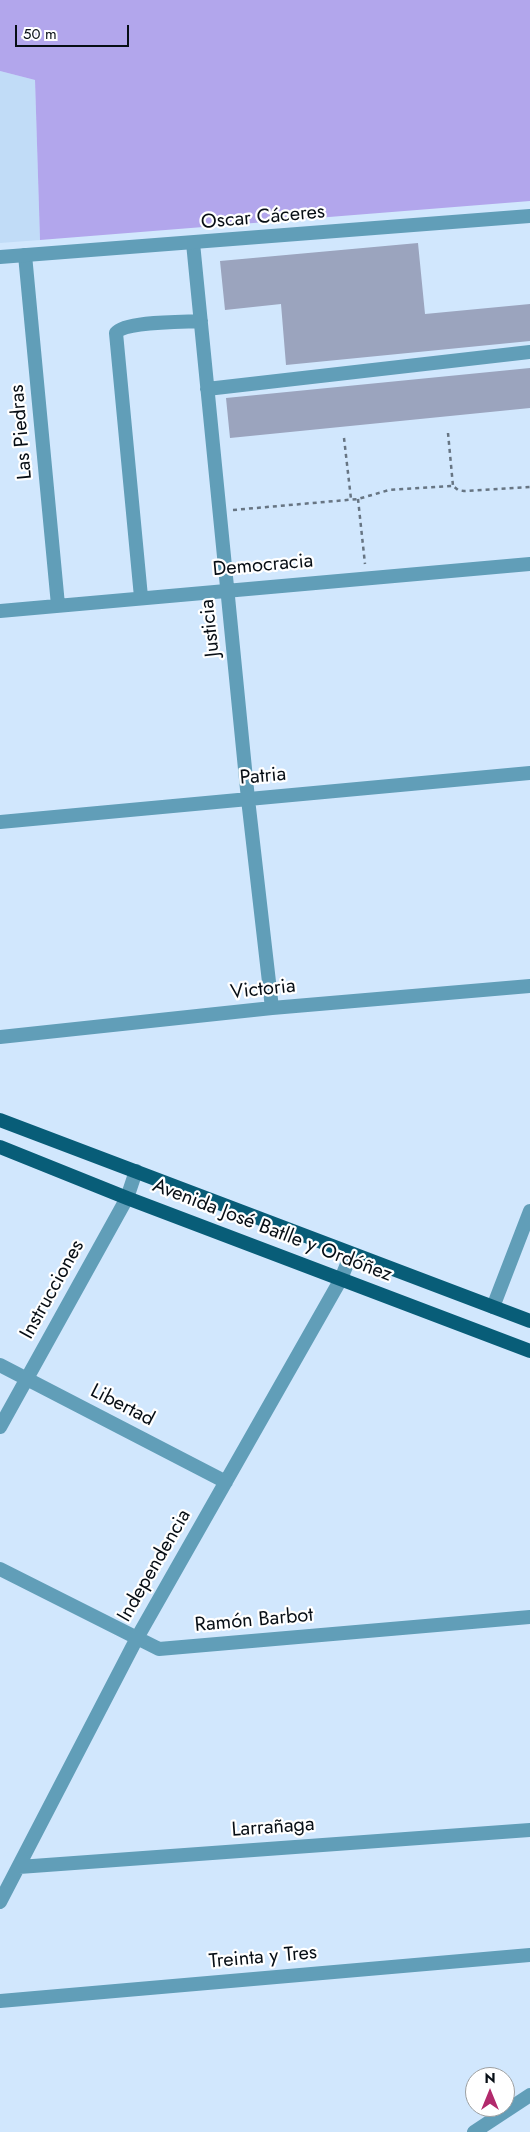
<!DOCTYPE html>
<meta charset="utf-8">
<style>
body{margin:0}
#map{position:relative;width:530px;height:2132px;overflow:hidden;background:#d1e7fd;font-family:Jost,sans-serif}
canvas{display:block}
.north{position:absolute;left:465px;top:2067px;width:50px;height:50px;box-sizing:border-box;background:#fff;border:1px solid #9c9fa1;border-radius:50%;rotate:0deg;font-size:14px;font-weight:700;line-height:20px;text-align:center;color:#070e15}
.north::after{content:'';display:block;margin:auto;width:18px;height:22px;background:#b22a6c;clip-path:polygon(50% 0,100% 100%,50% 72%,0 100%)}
.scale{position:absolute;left:15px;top:25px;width:114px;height:22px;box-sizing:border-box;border:2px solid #070e15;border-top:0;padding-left:6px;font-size:15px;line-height:18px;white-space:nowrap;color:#070e15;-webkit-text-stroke:4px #fff;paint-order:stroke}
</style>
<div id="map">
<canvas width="530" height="2132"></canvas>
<div class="north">N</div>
<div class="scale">50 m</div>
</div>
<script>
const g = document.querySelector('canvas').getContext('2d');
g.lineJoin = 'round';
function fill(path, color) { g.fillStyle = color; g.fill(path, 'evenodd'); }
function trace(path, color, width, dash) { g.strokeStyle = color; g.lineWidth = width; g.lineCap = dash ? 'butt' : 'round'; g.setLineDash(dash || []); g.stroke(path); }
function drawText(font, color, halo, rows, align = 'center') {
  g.font = font + ' Jost,sans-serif'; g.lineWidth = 4.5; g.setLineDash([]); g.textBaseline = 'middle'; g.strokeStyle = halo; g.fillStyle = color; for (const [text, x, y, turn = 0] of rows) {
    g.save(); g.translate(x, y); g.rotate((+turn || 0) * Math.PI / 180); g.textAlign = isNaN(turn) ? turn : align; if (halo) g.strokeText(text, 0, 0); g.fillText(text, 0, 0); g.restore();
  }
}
fill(new Path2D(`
 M 0,71 L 35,80 L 40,240 L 0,243 Z`), '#c1dcf7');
fill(new Path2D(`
 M 0,0 L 530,0 L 530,201 L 40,240 L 35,80 L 0,71 Z`), '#b2a6ec');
fill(new Path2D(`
 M 418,243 L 425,314 L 530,304 L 530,341 L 286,365 L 281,304 L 225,310 L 220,261 Z
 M 530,368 L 530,408 L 230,438 L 226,398 Z`), '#9ba4be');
trace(new Path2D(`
 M 448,433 L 453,486
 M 344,438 L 351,499
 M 358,499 L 365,564
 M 233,510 L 358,499 L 389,490 L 453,486 L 458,490 L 464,491 L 530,487`), '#677583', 2.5, [4, 4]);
trace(new Path2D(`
 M 193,243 L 248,799 L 272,1008
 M 25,255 L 58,605
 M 207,389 L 530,352
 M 141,597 L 116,333 C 125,321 184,322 201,321
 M 0,611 L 530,564
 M 0,822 L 530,773
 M 0,1037 L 272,1008 L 530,986
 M 493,1307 L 530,1211
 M 0,1365 L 226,1482
 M 0,1427 L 127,1198 L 136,1171
 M 0,1569 L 159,1649 L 530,1617
 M 19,1867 L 530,1830
 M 0,1902 L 137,1638 L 341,1279 L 351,1254
 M 0,2001 L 530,1955
 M 474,2132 L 530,2095`), '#619eb8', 14);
trace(new Path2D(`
 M 0,257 L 530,216`), '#619eb8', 14);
trace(new Path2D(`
 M 0,1120 L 530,1321
 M 0,1147 L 127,1198 L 530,1351`), '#085d78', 14);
drawText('20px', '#070e15', '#fff', [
 ["Oscar Cáceres",263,218,-5],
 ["Las Piedras",22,432,-95],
 ["Democracia",263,566,-5],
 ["Justicia",211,628,-96],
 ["Patria",263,777,-5],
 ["Victoria",263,990,-6],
 ["Avenida José Batlle y Ordóñez",272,1231,21],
 ["Instrucciones",53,1290,-61],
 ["Libertad",122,1406,27],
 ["Independencia",155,1566,-60],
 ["Ramón Barbot",254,1621,-5],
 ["Larrañaga",273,1828,-4],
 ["Treinta y Tres",263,1958,-5]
]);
</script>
